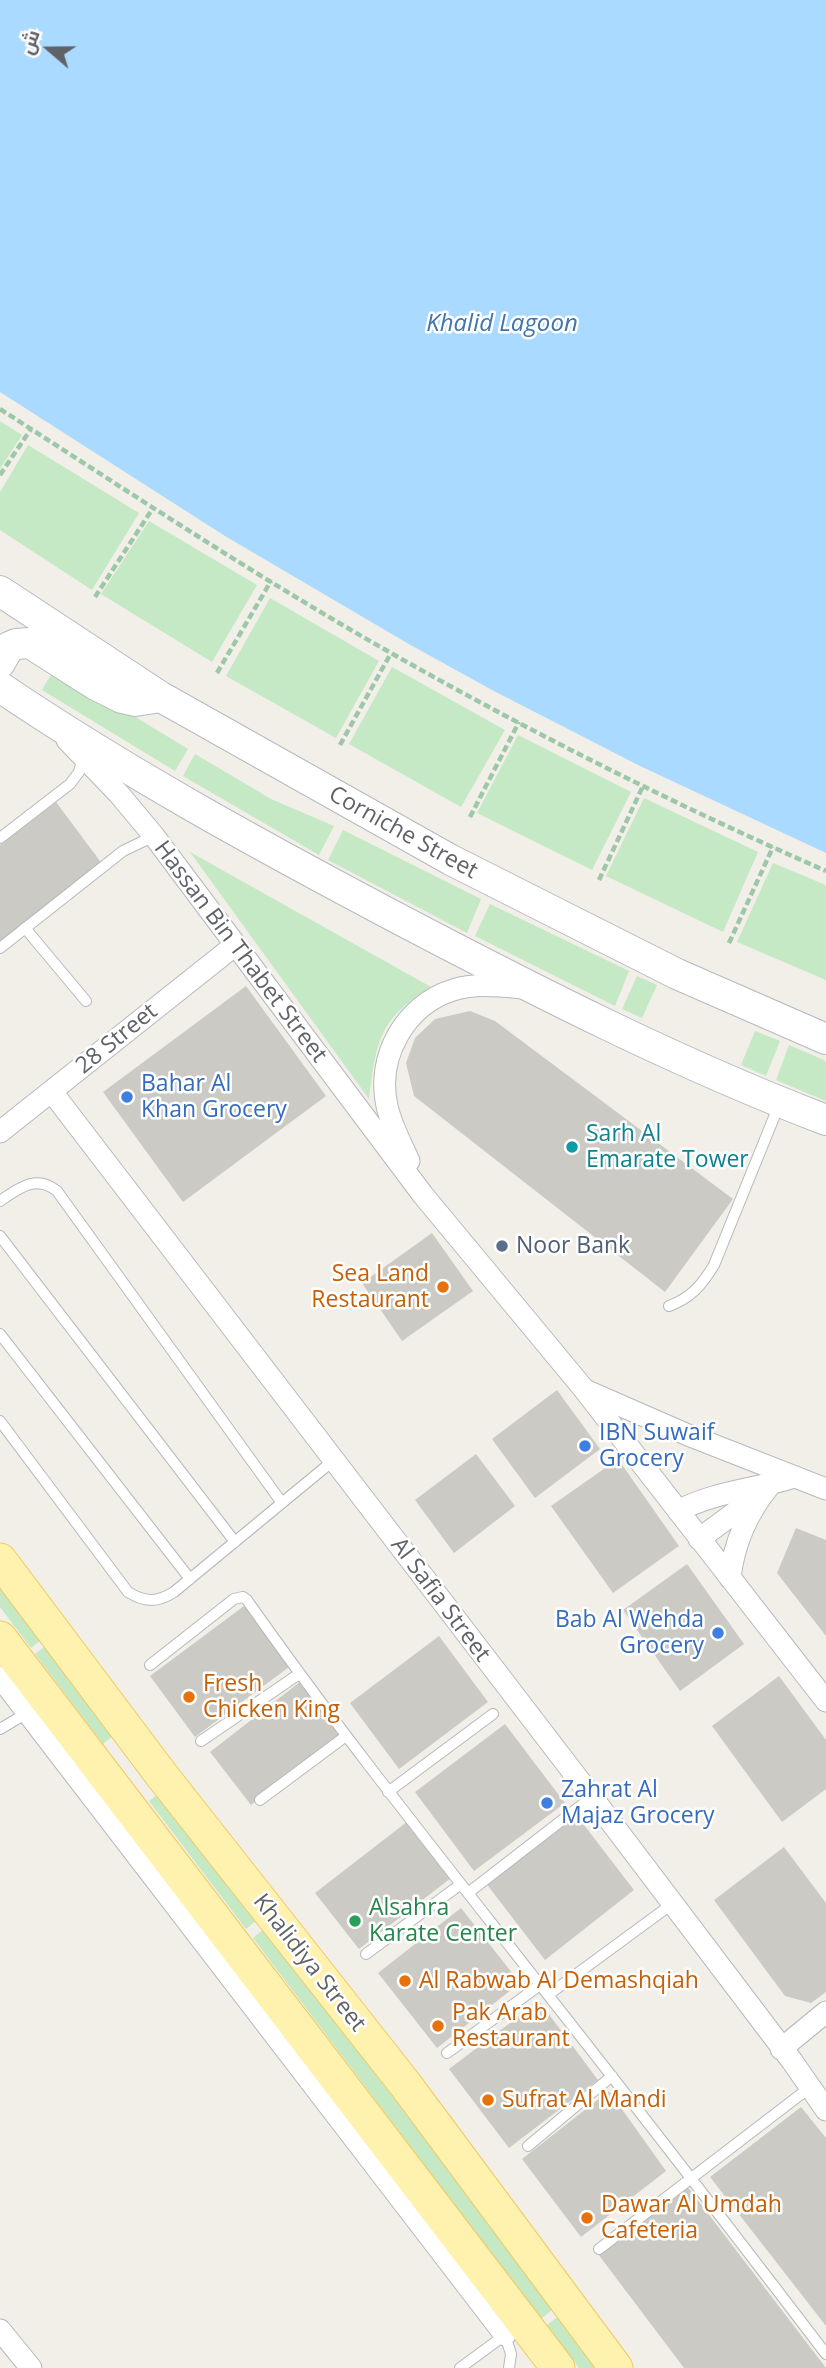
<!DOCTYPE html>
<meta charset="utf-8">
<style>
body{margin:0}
#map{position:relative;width:826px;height:2368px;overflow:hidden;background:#f1efe8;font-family:"Open Sans",Cairo,sans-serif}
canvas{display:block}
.north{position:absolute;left:14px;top:14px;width:70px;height:70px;-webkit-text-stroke:5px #fff;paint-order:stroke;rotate:290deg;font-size:19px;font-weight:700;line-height:28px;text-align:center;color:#5f6368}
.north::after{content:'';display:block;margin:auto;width:24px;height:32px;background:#5f6368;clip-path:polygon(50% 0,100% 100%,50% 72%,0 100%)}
</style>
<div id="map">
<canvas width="826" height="2368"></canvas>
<div class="north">ش</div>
</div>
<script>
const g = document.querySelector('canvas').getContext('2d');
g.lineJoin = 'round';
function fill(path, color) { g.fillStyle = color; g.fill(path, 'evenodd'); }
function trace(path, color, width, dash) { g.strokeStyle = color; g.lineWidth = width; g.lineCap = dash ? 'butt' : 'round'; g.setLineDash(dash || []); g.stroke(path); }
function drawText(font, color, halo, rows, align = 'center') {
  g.font = font + ' "Open Sans",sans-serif'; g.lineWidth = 5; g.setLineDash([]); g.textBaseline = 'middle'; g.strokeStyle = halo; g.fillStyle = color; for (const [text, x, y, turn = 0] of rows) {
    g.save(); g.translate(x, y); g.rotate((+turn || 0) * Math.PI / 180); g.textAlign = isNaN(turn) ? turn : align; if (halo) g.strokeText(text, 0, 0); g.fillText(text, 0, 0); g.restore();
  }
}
fill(new Path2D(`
 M 0,421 L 22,435 L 0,469 Z
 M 28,445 L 139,513 L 92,590 L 0,530 L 0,492 Z
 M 149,521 L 257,585 L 212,662 L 101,594 Z
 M 270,598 L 379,661 L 336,738 L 226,676 Z
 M 392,667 L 505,730 L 461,807 L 349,744 Z
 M 55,668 L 188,749 L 175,771 L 42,690 Z
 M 518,735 L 631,792 L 592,870 L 477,813 Z
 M 195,754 L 271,799 L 334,826 L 319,855 L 183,776 Z
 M 644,798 L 758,852 L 723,932 L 606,876 Z
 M 343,830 L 481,899 L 467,933 L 328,860 Z
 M 190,852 L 431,987 C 378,1020 377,1040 369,1099 Z
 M 773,863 L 826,885 L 826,980 L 737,942 Z
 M 490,904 L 629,971 L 615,1006 L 475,936 Z
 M 637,976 L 657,985 L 642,1018 L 622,1009 Z
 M 755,1031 L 780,1041 L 766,1076 L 741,1065 Z
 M 789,1045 L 826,1061 L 826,1101 L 776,1080 Z
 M 0,1584 L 42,1639 L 31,1648 L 0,1607 Z
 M 47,1645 L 114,1735 L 103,1744 L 35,1654 Z
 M 161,1792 L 258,1919 L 246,1929 L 149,1801 Z
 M 265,1928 L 553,2309 L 541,2319 L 253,1938 Z
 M 559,2316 L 599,2368 L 579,2368 L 547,2325 Z`), '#c5e8c5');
fill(new Path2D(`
 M 0,0 L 826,0 L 826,853 L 640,766 L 492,690 L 407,643 L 225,536 L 0,392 Z`), '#aadaff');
fill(new Path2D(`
 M 56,802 L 103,865 L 0,943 L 0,845 Z
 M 246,986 L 326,1096 L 183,1202 L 103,1092 Z
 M 470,1011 L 495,1021 L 733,1199 L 665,1292 L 414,1096 L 406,1063 L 415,1038 L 435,1019 Z
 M 432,1233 L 473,1291 L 402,1341 L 362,1283 Z
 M 557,1390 L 600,1449 L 535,1498 L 492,1439 Z
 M 476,1454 L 515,1506 L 454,1553 L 415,1500 Z
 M 618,1459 L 679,1546 L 613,1593 L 551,1506 Z
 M 796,1528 L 826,1540 L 826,1636 L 777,1573 Z
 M 687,1564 L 744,1644 L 680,1691 L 623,1610 Z
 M 244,1606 L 289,1667 L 195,1737 L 150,1676 Z
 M 439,1636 L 488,1702 L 399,1769 L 350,1703 Z
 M 779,1676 L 826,1740 L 826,1789 L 782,1822 L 712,1726 Z
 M 300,1682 L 341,1736 L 251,1805 L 210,1752 Z
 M 505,1724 L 565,1803 L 474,1871 L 415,1792 Z
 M 574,1812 L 634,1890 L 545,1960 L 485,1882 Z
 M 408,1821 L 451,1878 L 359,1949 L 315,1893 Z
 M 784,1847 L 826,1903 L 826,1992 L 811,2003 L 785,1996 L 714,1900 Z
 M 461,1908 L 520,1983 L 437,2048 L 378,1973 Z
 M 539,2001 L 598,2080 L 509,2148 L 449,2069 Z
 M 609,2091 L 666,2171 L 581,2237 L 522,2159 Z
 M 801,2107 L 826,2138 L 826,2326 L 710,2177 Z
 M 687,2186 L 826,2368 L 684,2368 L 598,2254 Z`), '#cccac5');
const lane = new Path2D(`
 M 0,838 L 70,784 L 79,772 L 83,757
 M 25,928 L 86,1001
 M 0,948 L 123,851 L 154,836
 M 0,1201 C 19,1188 36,1174 57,1191 L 282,1503
 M 0,1236 L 235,1542
 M 669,1306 C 691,1298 702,1285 714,1265 L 779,1105
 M 0,1334 L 190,1579
 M 0,1421 L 128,1592 C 144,1602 157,1603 174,1592 L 334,1460
 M 150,1665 L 234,1599 L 243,1597 L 247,1600 C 332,1721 424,1837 515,1953 C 620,2086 723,2219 826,2354
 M 0,1729 L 27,1713
 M 201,1741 L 299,1674
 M 388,1792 L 493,1714
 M 260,1800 L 346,1736
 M 468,1893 L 592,1797
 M 366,1954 L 461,1884
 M 548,1995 L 672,1904
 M 447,2053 L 540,1985
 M 528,2146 L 612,2076
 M 599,2249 L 809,2088
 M 460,2368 L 505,2335 L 511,2354 L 509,2368`);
const street = new Path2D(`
 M 67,740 L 119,794 L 154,836 L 423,1195 L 583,1388 L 826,1701
 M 52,1092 L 592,1797 L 792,2061 L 826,2110
 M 0,1132 L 234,946
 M 409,1161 C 401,1143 391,1125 387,1106 C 376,1057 405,1005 453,990 C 475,983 500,986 523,988
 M 585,1390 L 688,1435 L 826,1489
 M 678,1511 C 716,1491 754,1490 794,1477
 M 699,1539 L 752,1500
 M 730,1578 C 734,1542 747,1513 770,1485
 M 0,1677 L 505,2335
 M 781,2049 L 826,2012
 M 0,2330 L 31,2368`);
const secondary = new Path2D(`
 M 0,591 L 161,697 L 451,860 L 677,974 L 826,1039
 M 0,663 L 9,647 L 16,644 L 30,643 L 96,685 L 122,698 L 135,701 L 161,697
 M 0,687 C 127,773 263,847 399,919 C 538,992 679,1064 826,1120`);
const primary = new Path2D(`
 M 0,1560 L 160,1773 L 405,2084 L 616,2368
 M 0,1638 L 558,2368`);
trace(lane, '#b5b8bc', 12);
trace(street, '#b5b8bc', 23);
trace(secondary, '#b6babf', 32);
trace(primary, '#f2c960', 35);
trace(new Path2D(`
 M 0,409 C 129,492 257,577 391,653 C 532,733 678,806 826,871
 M 0,475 L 31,429
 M 95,597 L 153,508
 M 217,673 L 271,581
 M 340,745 L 391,653
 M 470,817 L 519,722
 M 599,880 L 643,786
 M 729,943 L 773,847`), '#9cc7a9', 4.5, [7, 3.5]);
trace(lane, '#fff', 10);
trace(street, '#fff', 21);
trace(secondary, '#fff', 30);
trace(primary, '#fff2af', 33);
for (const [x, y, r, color] of [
 [127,1097,7,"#3f7fe0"],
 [572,1147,7,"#0f9aa8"],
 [502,1246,7,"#5c6f8a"],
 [443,1287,7,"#e8710a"],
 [585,1446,7,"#3f7fe0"],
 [718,1633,7,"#3f7fe0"],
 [189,1697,7,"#e8710a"],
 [547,1803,7,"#3f7fe0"],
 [355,1921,7,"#2e9e5b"],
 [405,1981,7,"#e8710a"],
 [438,2026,7,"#e8710a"],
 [488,2100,7,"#e8710a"],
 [587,2218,7,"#e8710a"]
]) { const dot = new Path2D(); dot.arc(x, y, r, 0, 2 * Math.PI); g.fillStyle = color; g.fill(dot); trace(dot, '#fff', 2.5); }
drawText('23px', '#5f6368', '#fff', [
 ["Corniche Street",403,833,29],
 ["Hassan Bin Thabet Street",240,952,53],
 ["28 Street",117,1039,-39],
 ["Al Safia Street",440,1600,53],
 ["Khalidiya Street",309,1963,52]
]);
drawText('23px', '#366cbe', '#fff', [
 ["Bahar Al",141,1084],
 ["Khan Grocery",141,1110],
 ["IBN Suwaif",599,1433],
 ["Grocery",599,1459],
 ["Bab Al Wehda",704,1620,"right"],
 ["Grocery",704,1646,"right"],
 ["Zahrat Al",561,1790],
 ["Majaz Grocery",561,1816]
], 'left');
drawText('23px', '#0d838f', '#fff', [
 ["Sarh Al",586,1134],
 ["Emarate Tower",586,1160]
], 'left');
drawText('23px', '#4e5e75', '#fff', [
 ["Noor Bank",516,1246]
], 'left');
drawText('23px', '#c56008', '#fff', [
 ["Sea Land",429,1274,"right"],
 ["Restaurant",429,1300,"right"],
 ["Fresh",203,1684],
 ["Chicken King",203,1710],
 ["Al Rabwab Al Demashqiah",419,1981],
 ["Pak Arab",452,2013],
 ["Restaurant",452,2039],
 ["Sufrat Al Mandi",502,2100],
 ["Dawar Al Umdah",601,2205],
 ["Cafeteria",601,2231]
], 'left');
drawText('23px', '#27864d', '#fff', [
 ["Alsahra",369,1908],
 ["Karate Center",369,1934]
], 'left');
drawText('italic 24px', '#4174aa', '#fff', [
 ["Khalid Lagoon",502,324]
]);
</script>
